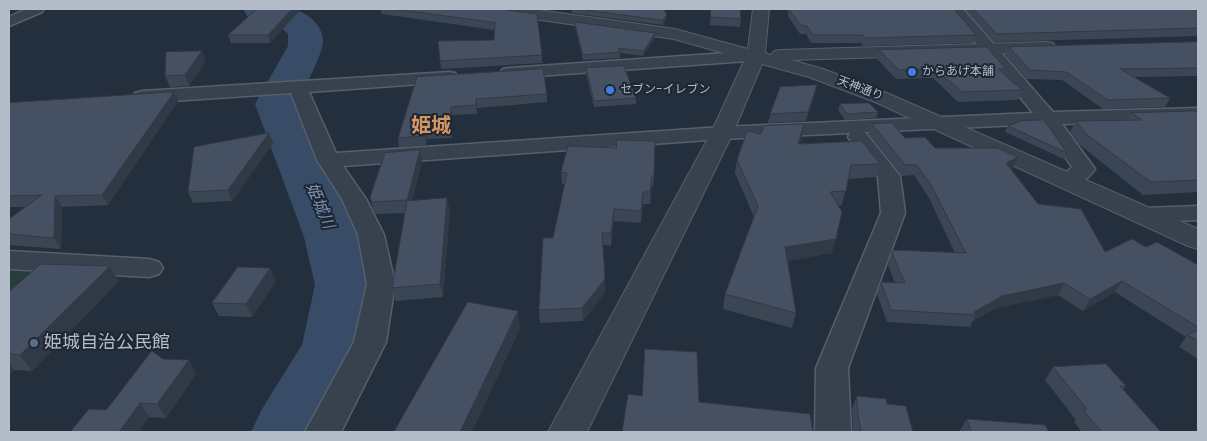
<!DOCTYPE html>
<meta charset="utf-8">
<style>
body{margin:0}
#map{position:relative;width:1207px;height:441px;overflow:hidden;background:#242f3e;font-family:Poppins,sans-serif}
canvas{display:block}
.frame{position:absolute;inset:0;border:10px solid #b4bcc9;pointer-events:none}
</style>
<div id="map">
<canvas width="1207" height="441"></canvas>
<div class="frame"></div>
</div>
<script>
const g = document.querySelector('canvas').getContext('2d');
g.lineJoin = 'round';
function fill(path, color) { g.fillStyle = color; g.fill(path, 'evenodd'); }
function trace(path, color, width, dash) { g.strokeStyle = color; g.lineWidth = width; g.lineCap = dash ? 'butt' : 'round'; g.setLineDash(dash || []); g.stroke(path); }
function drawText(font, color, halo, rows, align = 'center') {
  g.font = font + ' Poppins,"Noto Sans JP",sans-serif'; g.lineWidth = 4; g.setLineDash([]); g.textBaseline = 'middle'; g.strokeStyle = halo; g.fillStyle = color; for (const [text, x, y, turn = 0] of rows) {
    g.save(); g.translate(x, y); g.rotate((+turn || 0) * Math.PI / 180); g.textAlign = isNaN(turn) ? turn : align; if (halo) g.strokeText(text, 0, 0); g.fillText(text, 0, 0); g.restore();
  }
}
fill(new Path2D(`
 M 9,269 L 58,270 L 9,312 Z`), '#263c3f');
fill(new Path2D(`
 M 243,9 C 258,9 274,7 289,9 C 307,10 328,28 322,48 C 316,67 305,86 297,104 L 360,237 L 375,285 L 369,348 L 327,432 L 251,432 L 262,409 L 302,345 L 315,285 L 304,237 L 255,104 L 288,46 L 288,34 L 280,26 L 247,16 Z`), '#394c67');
const minor = new Path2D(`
 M 26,9 L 44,9 L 42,12 L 9,26 L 9,17 Z
 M 948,9 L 963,9 L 1053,112 L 1198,108 L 1198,120 L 1062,124 L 1095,169 C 1087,181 1075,188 1061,185 L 1058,180 L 1072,167 L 1042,124 L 865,132 L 900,176 L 905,213 L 848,368 L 851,432 L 815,432 L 816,368 L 881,213 L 878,177 L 848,137 L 850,133 L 722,139 L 343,166 L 366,199 L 384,235 L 395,284 L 386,342 L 341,432 L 305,432 L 354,342 L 367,284 L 358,235 L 342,199 L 317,160 L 291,93 L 142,103 L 135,101 L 133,97 L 135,93 L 142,91 L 449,72 L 455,73 L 458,77 L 455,81 L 449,82 L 309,92 L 336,153 L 722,127 L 1033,113 Z
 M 756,51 L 762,52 L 764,56 L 762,60 L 509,78 L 503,77 L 500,73 L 503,69 L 509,68 Z
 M 1198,206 L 1198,220 L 1145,222 L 1136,220 L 1133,215 L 1136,210 L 1145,208 Z
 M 9,251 L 149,259 L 159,262 L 163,268 L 159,274 L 149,277 L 9,269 Z`);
const tertiary = new Path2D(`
 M 491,9 L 531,9 L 675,29 L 748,49 L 753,9 L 769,9 L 765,53 L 771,55 L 774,51 L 780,50 L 1047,42 L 1053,43 L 1056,47 L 1053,51 L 1047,52 L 791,60 L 823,69 L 889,94 L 1198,229 L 1198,249 L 1188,246 L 875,102 L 809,77 L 762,64 L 733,133 L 587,432 L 548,432 L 711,133 L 745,59 L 674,39 L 499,14 L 493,12 Z`);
trace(minor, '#565f6c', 3);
trace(tertiary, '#565f6c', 2);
fill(minor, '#38414e');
fill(tertiary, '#38414e');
fill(new Path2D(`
 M 301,9 L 270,43 L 231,43 L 228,35 Z
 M 380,9 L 500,9 L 542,55 L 542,63 L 441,69 L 438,41 L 494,40 L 494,30 L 382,14 Z
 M 571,9 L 664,9 L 666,20 L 663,25 L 572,13 Z
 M 711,9 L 740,9 L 741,19 L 740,27 L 710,25 Z
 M 788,9 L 954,9 L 976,35 L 973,43 L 863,46 L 861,43 L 811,43 L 806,34 L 800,34 L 788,16 Z
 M 965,9 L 1198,9 L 1198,36 L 994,42 Z
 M 575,22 L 655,33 L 655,38 L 643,56 L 620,53 L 620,58 L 583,60 L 575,27 Z
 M 1198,42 L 1198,76 L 1134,77 L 1170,98 L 1165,107 L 1103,109 L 1062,80 L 1027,79 L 1006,56 L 1009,47 Z
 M 879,50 L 1006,69 L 1004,74 L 1022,90 L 1018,100 L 958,102 L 933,78 L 896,79 L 877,59 Z
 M 206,61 L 189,86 L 170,87 L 165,76 Z
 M 586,68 L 636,98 L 636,104 L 594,107 L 586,74 Z
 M 417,77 L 547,94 L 547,102 L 477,108 L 477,114 L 452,115 L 452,138 L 428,139 L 426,145 L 399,147 L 398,138 Z
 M 817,85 L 806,121 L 768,123 L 770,114 Z
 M 174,92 L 178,101 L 108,205 L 62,207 L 61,249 L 9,245 L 9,219 L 25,207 L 9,207 L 9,103 Z
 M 840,104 L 878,112 L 876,118 L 845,120 L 838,110 Z
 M 1198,112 L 1198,192 L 1143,195 L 1080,145 L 1070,132 L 1076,121 L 1127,120 L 1131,113 Z
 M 804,124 L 799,144 L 880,164 L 876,177 L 848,179 L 842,205 L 838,206 L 832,253 L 788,261 L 796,313 L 792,328 L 723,309 L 725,294 L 754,217 L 735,173 L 737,160 L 761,134 Z
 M 872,124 L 905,138 L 935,148 L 1013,168 L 1011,169 L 1038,204 L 1105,252 L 1146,247 L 1198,265 L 1198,359 L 1179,347 L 1186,337 L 1115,292 L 1083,311 L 1058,295 L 996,308 L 973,321 L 970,327 L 887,322 L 877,294 L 881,282 L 895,283 L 888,265 L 893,250 L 955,253 L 928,196 L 914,175 L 902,176 L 869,134 Z
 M 1008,126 L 1067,153 L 1064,159 L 1005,132 Z
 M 269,133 L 273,143 L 232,201 L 193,203 L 188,192 Z
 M 422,162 L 412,200 L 450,211 L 443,297 L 396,301 L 392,288 L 405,213 L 376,214 L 373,210 L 370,197 Z
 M 561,172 L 654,176 L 653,187 L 652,187 L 650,204 L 643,204 L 641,223 L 614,221 L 611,246 L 603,245 L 605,279 L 605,292 L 583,321 L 540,323 L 539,310 L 553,238 L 565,184 L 562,184 Z
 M 270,268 L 276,281 L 252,317 L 219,316 L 212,303 Z
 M 119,281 L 32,371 L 14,370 L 9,376 L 9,292 Z
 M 163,359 L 189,360 L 196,374 L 166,418 L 149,417 L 138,432 L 70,432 L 106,410 Z
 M 1053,367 L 1126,386 L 1123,390 L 1161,432 L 1082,432 L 1074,422 L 1076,420 L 1045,380 Z
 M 857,396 L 887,404 L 913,432 L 853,432 L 852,409 Z
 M 967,419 L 1049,432 L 959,432 Z`), '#3b4654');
fill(new Path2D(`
 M 292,9 L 301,9 L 270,43 L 268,35 Z
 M 667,15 L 666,20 L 663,25 L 663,20 Z
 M 655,33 L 655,38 L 643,56 L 644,51 Z
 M 202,51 L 206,61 L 189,86 L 185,75 Z
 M 817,85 L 815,94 L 806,121 L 808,112 Z
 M 174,92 L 178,101 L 108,205 L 102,195 Z
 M 476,99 L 477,108 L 477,114 L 476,105 Z
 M 451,107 L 452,115 L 452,138 L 451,129 Z
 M 804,124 L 802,137 L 795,158 L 798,144 Z
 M 426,130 L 428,139 L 426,145 L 425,136 Z
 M 269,133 L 273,143 L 232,201 L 228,190 Z
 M 420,150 L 422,162 L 409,212 L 407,200 Z
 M 1018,157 L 1013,168 L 1001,173 L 1006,163 Z
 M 652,176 L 652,187 L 650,204 L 650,192 Z
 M 643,192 L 643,204 L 641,223 L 641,211 Z
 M 55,196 L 62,207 L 61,249 L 54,238 Z
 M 447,198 L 450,211 L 443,297 L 440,284 Z
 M 614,209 L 614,221 L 611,246 L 611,233 Z
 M 836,239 L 832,253 L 782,262 L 785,247 Z
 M 110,266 L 119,281 L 32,371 L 20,355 Z
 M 270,268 L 276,281 L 252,317 L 246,304 Z
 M 605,279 L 605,292 L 583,321 L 582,308 Z
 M 1122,281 L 1115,292 L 1083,311 L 1090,299 Z
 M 1064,283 L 1058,295 L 996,308 L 973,321 L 976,315 L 974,312 L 1002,296 Z
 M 518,311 L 520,329 L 472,432 L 460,432 Z
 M 189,360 L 196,374 L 166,418 L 157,404 Z
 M 9,363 L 14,370 L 9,376 Z
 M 140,403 L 149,417 L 138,432 L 119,432 Z`), '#303945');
const building = new Path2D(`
 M 257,9 L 292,9 L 268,35 L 228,35 Z
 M 395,9 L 500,9 L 537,14 L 542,55 L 440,61 L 438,41 L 494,40 L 495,23 Z
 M 578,9 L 664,9 L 667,15 L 663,20 Z
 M 711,9 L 740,9 L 741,19 L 711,17 Z
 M 789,9 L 954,9 L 976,35 L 865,38 L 863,35 L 813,35 L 807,26 L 802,26 Z
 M 974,9 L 1198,9 L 1198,28 L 997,34 Z
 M 575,22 L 655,33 L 644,51 L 618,48 L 620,52 L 583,55 Z
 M 1198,42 L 1198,68 L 1120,69 L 1170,98 L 1108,100 L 1066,72 L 1030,70 L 1009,47 Z
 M 987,47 L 1006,69 L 998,69 L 1022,90 L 962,92 L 936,69 L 899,70 L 879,50 Z
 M 202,51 L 185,75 L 165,76 L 166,52 Z
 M 624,66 L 636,98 L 594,101 L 586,68 Z
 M 543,69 L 547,94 L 476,99 L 476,105 L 451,107 L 451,129 L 426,130 L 425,136 L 398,138 L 417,77 Z
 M 817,85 L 808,112 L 770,114 L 780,87 Z
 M 174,92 L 102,195 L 55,196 L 54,238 L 9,234 L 9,219 L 42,195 L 9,196 L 9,103 Z
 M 869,103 L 878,112 L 847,114 L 840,104 Z
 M 1196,111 L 1198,112 L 1198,180 L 1151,182 L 1086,134 L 1076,121 L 1142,120 L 1131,113 Z
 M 1044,120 L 1067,153 L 1008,126 L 1021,121 Z
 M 892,123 L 905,138 L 925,137 L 935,148 L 997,148 L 1018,157 L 1006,163 L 1038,204 L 1081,209 L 1105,252 L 1132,239 L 1146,247 L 1157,242 L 1198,265 L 1198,327 L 1122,281 L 1090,299 L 1064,283 L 1002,296 L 974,312 L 976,315 L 891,310 L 881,282 L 905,283 L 892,253 L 893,250 L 966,253 L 931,185 L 917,165 L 905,165 L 872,124 Z
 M 804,124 L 798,144 L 862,141 L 880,164 L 851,165 L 846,191 L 830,192 L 842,212 L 836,239 L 785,247 L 796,313 L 725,294 L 758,206 L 737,160 L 747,131 L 761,134 L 764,126 Z
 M 269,133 L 228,190 L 188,192 L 194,147 Z
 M 617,140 L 655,141 L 654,176 L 652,176 L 650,192 L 643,192 L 641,211 L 614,209 L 611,233 L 602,233 L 605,279 L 582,308 L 539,310 L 543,238 L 553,238 L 567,173 L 561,172 L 568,146 L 616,148 Z
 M 420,150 L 407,200 L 372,202 L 370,197 L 385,153 Z
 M 447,198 L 440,284 L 392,288 L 407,201 Z
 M 41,264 L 110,266 L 20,355 L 9,354 L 9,292 Z
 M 238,267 L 270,268 L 246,304 L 212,303 Z
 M 468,302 L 518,311 L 460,432 L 394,432 Z
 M 1198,330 L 1198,341 L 1188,335 Z
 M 645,349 L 697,352 L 699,402 L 810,414 L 813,432 L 622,432 L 628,394 L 642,396 Z
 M 152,351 L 163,359 L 189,360 L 157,404 L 140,403 L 119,432 L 70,432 L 89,409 L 106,410 Z
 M 1106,364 L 1126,386 L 1120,386 L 1161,432 L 1102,432 L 1083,410 L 1087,409 L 1053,367 Z
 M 857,396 L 886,399 L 887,404 L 906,406 L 913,432 L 861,432 L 858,415 Z
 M 967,419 L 1045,425 L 1049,432 L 972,432 Z`);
fill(building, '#455162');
trace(building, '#303945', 1);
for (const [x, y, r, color] of [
 [912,72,5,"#3f7fe0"],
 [610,90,5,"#3f7fe0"],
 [34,343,5,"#5c6f8a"]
]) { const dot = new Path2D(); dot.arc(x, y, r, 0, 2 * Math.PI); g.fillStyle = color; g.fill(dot); trace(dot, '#1d2633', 2); }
drawText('12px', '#b4bcc9', '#1d2633', [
 ["からあげ本舗",922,72],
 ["セブン-イレブン",620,90]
], 'left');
drawText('12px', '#b4bcc9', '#1d2633', [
 ["天神通り",860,89,21]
]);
drawText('italic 16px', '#7c92b1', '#1d2633', [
 ["姫城川",319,206,67]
]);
drawText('18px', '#b4bcc9', '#1d2633', [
 ["姫城自治公民館",44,343]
], 'left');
drawText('bold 20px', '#d59563', '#1d2633', [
 ["姫城",431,127]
]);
</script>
